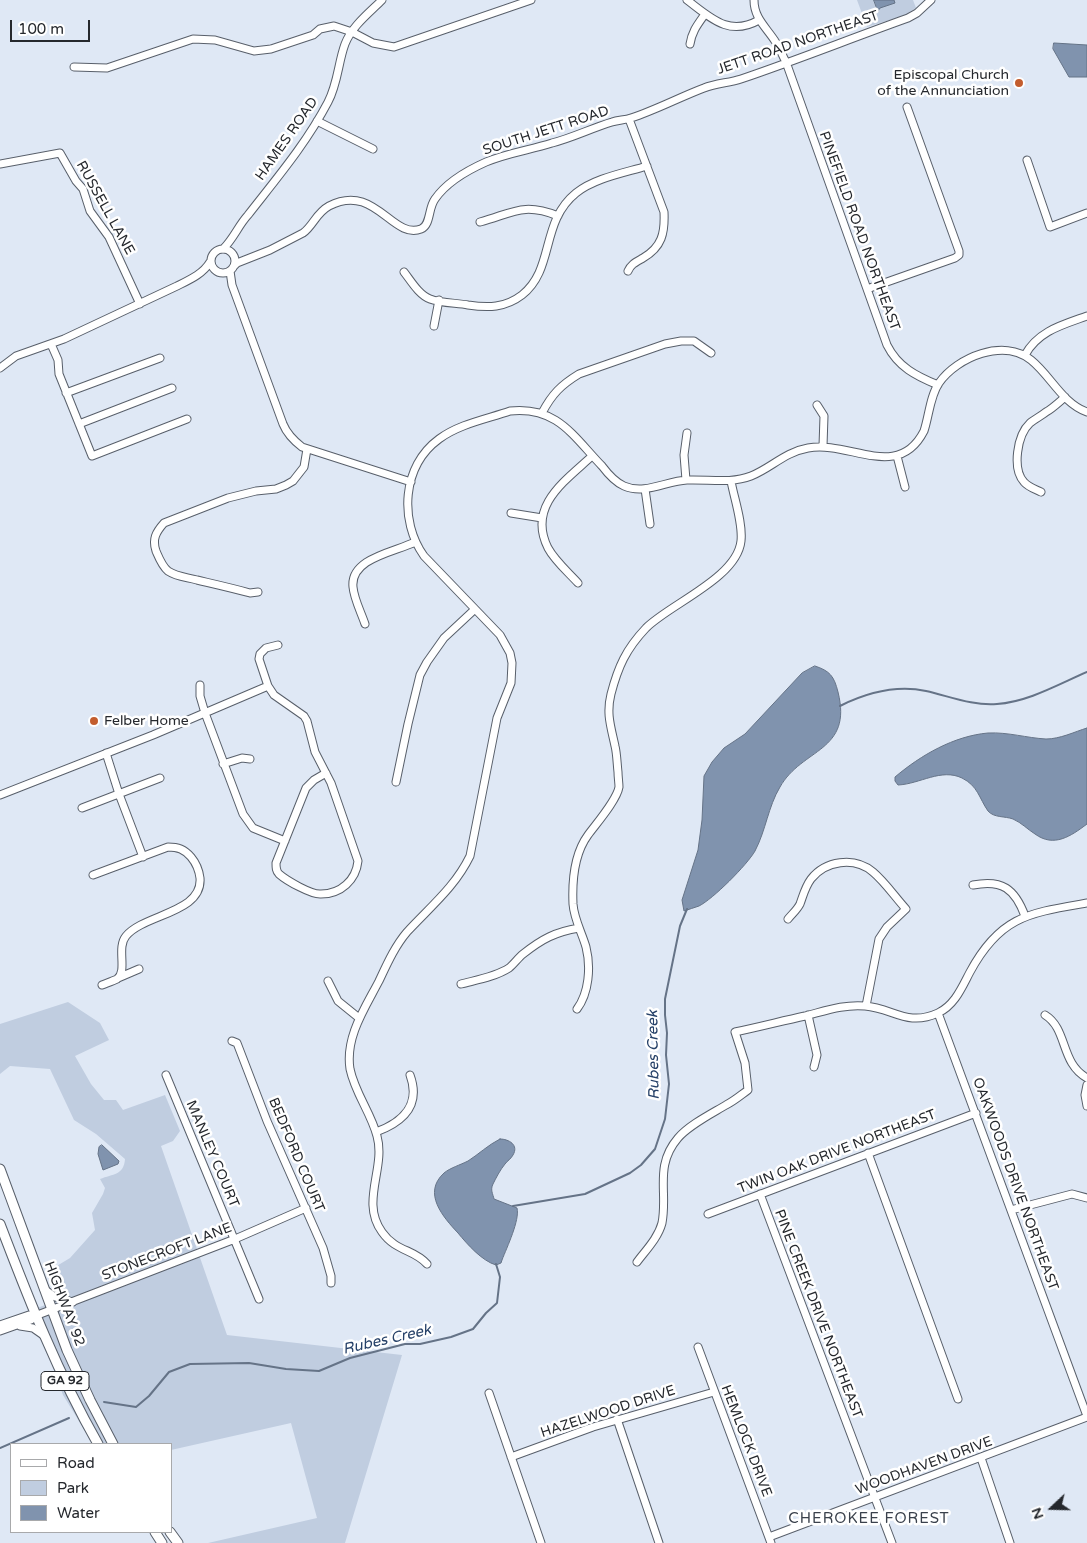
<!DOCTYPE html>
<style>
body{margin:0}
#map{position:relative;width:1087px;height:1543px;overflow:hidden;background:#dfe8f5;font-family:"Varela Round",sans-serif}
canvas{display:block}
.legend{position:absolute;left:10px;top:1443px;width:162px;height:90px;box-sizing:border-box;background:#fff;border:1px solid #a8a9ab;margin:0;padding:6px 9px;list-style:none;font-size:15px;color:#25282d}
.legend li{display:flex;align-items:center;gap:10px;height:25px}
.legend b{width:25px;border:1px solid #a8a9ab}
.north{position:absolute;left:1027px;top:1483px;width:50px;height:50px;-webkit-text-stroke:4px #fff;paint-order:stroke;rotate:249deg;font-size:14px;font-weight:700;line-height:20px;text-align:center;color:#25282d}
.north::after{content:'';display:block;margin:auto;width:18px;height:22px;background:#25282d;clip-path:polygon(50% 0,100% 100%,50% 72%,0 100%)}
.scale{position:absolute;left:10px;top:20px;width:80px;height:22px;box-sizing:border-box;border:2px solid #25282d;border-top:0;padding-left:6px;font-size:15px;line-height:18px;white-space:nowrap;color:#25282d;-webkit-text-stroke:4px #fff;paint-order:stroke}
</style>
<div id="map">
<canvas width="1087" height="1543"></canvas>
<ul class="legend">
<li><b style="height:6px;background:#fff"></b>Road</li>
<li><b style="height:14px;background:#c0cde0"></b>Park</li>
<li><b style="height:14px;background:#8093ae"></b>Water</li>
</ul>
<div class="north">N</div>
<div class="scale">100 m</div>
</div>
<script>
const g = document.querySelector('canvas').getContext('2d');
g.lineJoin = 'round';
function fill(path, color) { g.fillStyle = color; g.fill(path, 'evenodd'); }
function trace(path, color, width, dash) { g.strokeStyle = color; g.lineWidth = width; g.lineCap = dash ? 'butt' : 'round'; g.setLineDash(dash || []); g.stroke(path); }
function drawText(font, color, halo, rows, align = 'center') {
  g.font = font + ' "Varela Round",sans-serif'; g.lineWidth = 5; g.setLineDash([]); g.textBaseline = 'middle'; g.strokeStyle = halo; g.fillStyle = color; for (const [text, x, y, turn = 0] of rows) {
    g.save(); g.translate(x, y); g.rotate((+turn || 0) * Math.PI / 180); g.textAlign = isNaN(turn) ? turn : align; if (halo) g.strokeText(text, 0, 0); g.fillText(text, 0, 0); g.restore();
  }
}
fill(new Path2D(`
 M 857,0 L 913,0 L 916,8 L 903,16 L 867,27 Z
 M 68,1002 L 100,1023 L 109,1040 L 75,1056 L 91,1084 L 104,1100 L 116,1100 L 123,1110 L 165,1095 L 180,1131 L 173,1141 L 161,1146 L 227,1335 L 402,1355 L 345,1543 L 208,1543 L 317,1518 L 291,1423 L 171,1450 L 171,1444 L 93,1444 L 63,1395 L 32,1310 L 66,1297 L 54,1282 L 50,1270 L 70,1258 L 95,1230 L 92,1213 L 103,1194 L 105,1188 L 100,1179 C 113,1174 124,1175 125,1159 L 96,1134 L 74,1120 L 50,1069 L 10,1066 L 0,1074 L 0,1024 Z`), '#c0cde0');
const water = new Path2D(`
 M 874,0 L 894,0 L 895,3 L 880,8 L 878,11 Z
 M 1054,43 L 1087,45 L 1087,77 L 1069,77 L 1053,49 Z
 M 815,666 C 830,671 834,676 838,692 C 853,752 802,748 780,787 C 768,807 766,830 755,851 C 747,865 713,899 699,906 C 694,908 689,909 684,911 L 682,900 L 698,850 L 702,820 L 704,776 L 712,762 L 724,748 L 745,734 L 802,673 Z
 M 1087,728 L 1087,824 C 1071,836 1054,848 1035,834 C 1027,829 1022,823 1013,819 C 1005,816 994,818 988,811 C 979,798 978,786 962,778 C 941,768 920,784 898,785 L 895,781 L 895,777 C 921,755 954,736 988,733 C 1008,732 1027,738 1046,739 C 1060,739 1074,732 1087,728 Z
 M 500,1139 C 509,1139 519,1145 513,1155 C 511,1159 507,1161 505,1164 C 500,1170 496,1178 493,1184 C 490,1190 493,1194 494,1199 L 517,1208 C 520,1220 507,1247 502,1260 L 501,1263 L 496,1265 C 482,1261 467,1244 458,1233 C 443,1217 422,1193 444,1173 C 450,1168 460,1165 468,1161 C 479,1154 488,1145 500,1139 Z
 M 102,1145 L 119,1161 L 118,1164 L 103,1170 L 98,1154 L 99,1147 Z`);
fill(water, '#8093ae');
trace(water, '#657387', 1);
trace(new Path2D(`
 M 840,706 C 866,693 897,685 926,691 C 949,696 972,706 997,704 C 1028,702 1059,684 1087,672
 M 513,1206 L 585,1194 L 630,1173 L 641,1165 L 655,1149 L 665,1119 L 669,1084 L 666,1055 L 667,1033 L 665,1015 L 665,999 L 680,926 L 687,909
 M 104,1402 L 136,1407 L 149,1396 L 169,1372 L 190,1364 L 249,1363 L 286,1369 L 319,1371 L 350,1358 L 405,1344 L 420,1344 L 451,1337 L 473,1329 L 486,1313 L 497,1303 L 500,1277 L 496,1264
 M 0,1448 L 69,1418`), '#657387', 2);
const minor = new Path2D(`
 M 687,0 C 711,18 729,37 759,20
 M 754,0 C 754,18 766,27 775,41 C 780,48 782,55 786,62 L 887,345 C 898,367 916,376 938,385
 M 690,44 C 692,31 698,24 705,14
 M 74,67 L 107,68 L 193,39 L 215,40 L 254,51 L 271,49 L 313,35 L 320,29 L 334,26 L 352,32 L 373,43 L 394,47 L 531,0
 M 317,121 L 373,149
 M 1027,160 L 1050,227 L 1087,213
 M 0,164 L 60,153 L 76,181 L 83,189 L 90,211 L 109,237 L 140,304
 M 480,222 C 513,213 523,202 558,216
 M211 261a12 12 0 1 1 24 0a12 12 0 1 1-24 0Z
 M 223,249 C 234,238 238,226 248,215 C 276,179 306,144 328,102 C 338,83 338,63 345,44 C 352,26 369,13 382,0
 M 234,266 L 237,263 L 270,250 L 303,233 C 313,226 316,213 329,206 C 375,182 392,240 421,229 C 431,225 428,208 435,199 C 446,183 468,170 486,162 C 507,153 530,150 552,143 C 572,138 592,128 612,122 C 618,120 625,120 631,118 C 656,110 680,97 704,88 C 716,83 729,83 741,79 C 797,60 852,38 908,18 L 917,13 L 931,0
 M 230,271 L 232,285 L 283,424 C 287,434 293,440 302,447 L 411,482
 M 628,271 C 631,264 636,262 643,258 C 662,247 665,233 664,212 L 629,119
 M 404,272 C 411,281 419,295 430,299 C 440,303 457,303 468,305 C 488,308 505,308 522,295 C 555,269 540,222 576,193 C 595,178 624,173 647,166
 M 867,289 L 955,258 L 959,255 L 959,251 L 907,107
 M 434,326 L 439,300
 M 51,344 L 58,360 L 59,374 L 92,456 L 187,419
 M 1025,355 C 1038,331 1062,325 1087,316
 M 0,368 L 16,356 L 64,339 L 177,286 C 189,280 203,274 210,262
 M 66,393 L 160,358
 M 817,405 L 824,416 L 823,446
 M 542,413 C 552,394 561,385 579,374 L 665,344 L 681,341 L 694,341 L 711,353
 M 79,424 L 172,388
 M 897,456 L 905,487
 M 686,480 L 684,455 L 687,433
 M 645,489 L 650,524
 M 1041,492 C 1035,489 1028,487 1024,482 C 1012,469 1017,435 1030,423 C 1035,419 1041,416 1046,412 C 1053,408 1059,402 1065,397
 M 511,513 L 542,518
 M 578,583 C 568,572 555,561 548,548 C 527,506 565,481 592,456
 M 258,592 L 250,593 C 232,588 214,584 197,580 C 186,577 177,577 168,571 C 162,566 159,558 156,551 C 152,539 156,532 164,523 L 228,498 L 256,491 L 276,489 L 286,485 L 293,481 L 304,467 L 307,449
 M 365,624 C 361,612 354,599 353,587 C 350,558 395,552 415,542
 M 278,645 L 266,648 L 260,654 L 259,659 L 268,686 L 274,695 L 304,716 L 307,721 L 315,752 L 331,783 L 358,861 C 356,880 341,894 321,894 C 312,895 287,881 279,874 C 276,871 276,868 276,863 L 306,788 L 314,780 L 326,773
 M 200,685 L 200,696 L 205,713 L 243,814 L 253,828 L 285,841
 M 106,753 L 119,794 L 143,857
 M 223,764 L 242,758 L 250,759
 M 396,782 L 408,724 L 420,675 L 427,662 L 444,638 L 474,610
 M 0,795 L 153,735 L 268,686
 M 82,808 L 160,778
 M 93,875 L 168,847 C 178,847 184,849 191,857 C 196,863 199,870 200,878 C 203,913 144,914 126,936 C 116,948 128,971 117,979 C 113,981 107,983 102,985
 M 973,885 C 1002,879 1015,889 1025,916
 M 788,919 C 792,914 797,910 800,904 C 803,896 805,887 811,879 C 825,861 854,856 873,872 C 885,882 895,897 906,909 L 887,927 L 879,939 L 866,1006
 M 118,978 L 139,969
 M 328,981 L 338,1001 L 359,1018
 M 461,984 C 476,980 495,977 509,968 C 514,964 518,958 523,954 C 542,939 555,932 579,928
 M 577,1009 C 589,993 591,967 586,947 C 582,933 574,919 573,904 C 572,881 574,854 588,835 C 596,824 617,800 619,787 C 619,783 618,777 618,772 C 617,764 617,754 615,746 C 611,727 606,714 611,694 C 618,667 626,649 646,628 C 670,604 737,578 741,541 C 743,523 734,498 731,481
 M 938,1013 L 1087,1416
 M 808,1015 L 817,1055 L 814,1067
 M 1045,1015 C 1068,1029 1060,1063 1087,1078
 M 232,1041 L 237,1043 L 267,1121 L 323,1248 L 331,1276 L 331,1283
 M 166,1075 L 259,1299
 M 1087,1085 L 1085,1095 L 1087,1106
 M 376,1132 C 403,1122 421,1105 410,1075
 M 868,1153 L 958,1399
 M 760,1194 L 892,1543
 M 1011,1210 L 1072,1194 L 1087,1198
 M 708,1214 L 976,1113
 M 637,1262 C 646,1250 658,1238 662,1223 C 668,1192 654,1166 678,1138 C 689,1125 711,1114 726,1105 C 734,1101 741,1095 748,1090 L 745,1063 L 735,1032 C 759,1027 782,1021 805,1016 C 825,1011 844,1004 865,1006 C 893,1008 907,1027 938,1013 C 955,1005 962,987 970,972 C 1000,916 1029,913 1087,903
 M 427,1264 C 414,1249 396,1252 382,1232 C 360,1202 386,1168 377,1136 C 371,1113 355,1093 350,1069 C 345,1037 365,1008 379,981 C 387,964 395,946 407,932 C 430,907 455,887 470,856 L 497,718 L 511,683 L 512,663 L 510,653 L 500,635 L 424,556 C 399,521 402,466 439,439 C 459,424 487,419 510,411 C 557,406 573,436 602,466 C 608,474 615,482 624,486 C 645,495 666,481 687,480 C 709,479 730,484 751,476 C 771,468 785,452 808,448 C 849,440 898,482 924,431 C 929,416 930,396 939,383 C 957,357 1004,338 1031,360 C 1051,376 1062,403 1087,412
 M 44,1289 L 55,1297 L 73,1302
 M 0,1325 L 29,1315 L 35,1316
 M 20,1326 L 33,1328 L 43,1335
 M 0,1331 L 31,1320 L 35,1316 L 235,1239 L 306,1208
 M 698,1347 L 771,1543
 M 489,1393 L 541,1543
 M 617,1419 L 659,1543
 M 511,1457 L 593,1427 L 714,1392
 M 981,1458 L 1010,1543
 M 769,1537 L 1087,1417`);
const major = new Path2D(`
 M 0,1169 L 67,1350 L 90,1400 L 113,1444
 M 0,1224 C 29,1300 58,1374 98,1444
 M 155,1532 L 162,1543
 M 170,1532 L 178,1543`);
trace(minor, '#585f6a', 9);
trace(major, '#585f6a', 11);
trace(minor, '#fff', 7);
trace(major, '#fff', 9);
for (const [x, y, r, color] of [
 [1019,83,5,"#c35d2e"],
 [94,721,5,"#c35d2e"]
]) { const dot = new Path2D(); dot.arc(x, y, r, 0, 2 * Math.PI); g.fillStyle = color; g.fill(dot); trace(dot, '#fff', 2); }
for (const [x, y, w] of [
 [65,1381,48]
]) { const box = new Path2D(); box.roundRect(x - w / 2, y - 9.5, w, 19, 4); g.fillStyle = '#fff'; g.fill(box); trace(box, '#25282d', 1); }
drawText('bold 12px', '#25282d', null, [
 ["GA 92",65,1381]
]);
drawText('14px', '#25282d', '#fff', [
 ["JETT ROAD NORTHEAST",798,43,-19],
 ["SOUTH JETT ROAD",546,131,-18],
 ["HAMES ROAD",287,139,-55],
 ["RUSSELL LANE",105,208,61],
 ["PINEFIELD ROAD NORTHEAST",859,231,70],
 ["TWIN OAK DRIVE NORTHEAST",837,1152,-21],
 ["MANLEY COURT",212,1154,67],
 ["BEDFORD COURT",296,1155,67],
 ["OAKWOODS DRIVE NORTHEAST",1015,1184,70],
 ["STONECROFT LANE",167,1252,-21],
 ["HIGHWAY 92",64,1304,69],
 ["PINE CREEK DRIVE NORTHEAST",818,1314,69],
 ["HAZELWOOD DRIVE",608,1412,-18],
 ["HEMLOCK DRIVE",746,1441,69],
 ["WOODHAVEN DRIVE",924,1466,-20]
]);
drawText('14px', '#25282d', '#fff', [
 ["Episcopal Church",1009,75],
 ["of the Annunciation",1009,91],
 ["Felber Home",104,721,"left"]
], 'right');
drawText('italic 15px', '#264168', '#fff', [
 ["Rubes Creek",654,1055,-91],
 ["Rubes Creek",387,1340,-13]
]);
g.letterSpacing = '1px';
drawText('15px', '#3a414c', '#fff', [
 ["CHEROKEE FOREST",869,1519]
]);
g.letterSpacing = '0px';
</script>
